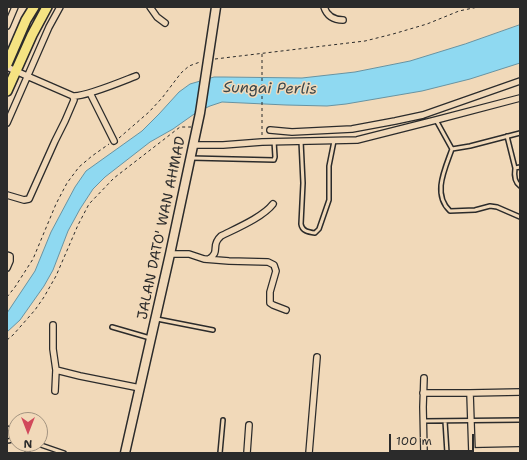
<!DOCTYPE html>
<style>
body{margin:0}
#map{position:relative;width:527px;height:460px;overflow:hidden;background:#f1d9b9;font-family:"Shantell Sans",sans-serif}
canvas{display:block}
.frame{position:absolute;inset:0;border:8px solid #2b2b2b;pointer-events:none}
.north{position:absolute;left:8px;top:412px;width:40px;height:40px;box-sizing:border-box;background:#f1d9b9;border:1px solid #a29380;border-radius:50%;rotate:180deg;font-size:11px;font-weight:700;line-height:16px;text-align:center;color:#2b2b2b}
.north::after{content:'';display:block;margin:auto;width:14px;height:18px;background:#d1495b;clip-path:polygon(50% 0,100% 100%,50% 72%,0 100%)}
.scale{position:absolute;left:389px;top:434px;width:85px;height:18px;box-sizing:border-box;border:2px solid #2b2b2b;border-top:0;padding-left:5px;font-size:12px;line-height:14px;white-space:nowrap;color:#2b2b2b;-webkit-text-stroke:3px #f1d9b9;paint-order:stroke}
</style>
<div id="map">
<canvas width="527" height="460"></canvas>
<div class="frame"></div>
<div class="north">N</div>
<div class="scale">100 m</div>
</div>
<script>
const g = document.querySelector('canvas').getContext('2d');
g.lineJoin = 'round';
function fill(path, color) { g.fillStyle = color; g.fill(path, 'evenodd'); }
function trace(path, color, width, dash) { g.strokeStyle = color; g.lineWidth = width; g.lineCap = dash ? 'butt' : 'round'; g.setLineDash(dash || []); g.stroke(path); }
function drawText(font, color, halo, rows, align = 'center') {
  g.font = font + ' "Shantell Sans",sans-serif'; g.lineWidth = 3; g.setLineDash([]); g.textBaseline = 'middle'; g.strokeStyle = halo; g.fillStyle = color; for (const [text, x, y, turn = 0] of rows) {
    g.save(); g.translate(x, y); g.rotate((+turn || 0) * Math.PI / 180); g.textAlign = isNaN(turn) ? turn : align; if (halo) g.strokeText(text, 0, 0); g.fillText(text, 0, 0); g.restore();
  }
}
const water = new Path2D(`
 M 520,25 L 520,63 L 470,79 L 422,91 L 346,104 L 327,106 L 286,105 L 222,102 L 210,106 L 197,112 L 173,129 L 150,142 L 105,177 L 93,189 L 80,209 L 68,231 L 53,270 L 44,286 L 20,320 L 7,332 L 7,313 L 35,271 L 51,232 L 75,187 L 86,171 L 142,131 L 159,114 L 179,92 L 190,84 L 214,77 L 224,77 L 302,78 L 355,72 L 410,61 L 465,44 Z`);
fill(water, '#8fd9f1');
trace(water, '#6793a2', 1);
const service = new Path2D(`
 M 436,120 L 452,149 C 445,169 432,194 450,211 L 475,210 L 490,206 L 497,207 L 520,217
 M 507,136 L 515,168 L 520,167
 M 301,141 L 303,183 L 301,224 C 302,231 308,232 315,233 L 319,229 L 329,200 L 329,166 L 334,141
 M 452,149 L 470,146 L 520,133
 M 191,158 L 274,160 L 275,157 L 274,141
 M 515,168 C 514,175 514,182 520,186
 M 157,319 L 213,330
 M 112,327 L 150,338
 M 423,421 L 520,420
 M 445,421 L 447,453
 M 7,428 L 16,431
 M 7,441 C 13,441 16,437 15,431
 M 38,444 L 64,453
 M 27,453 L 30,444
 M 220,453 L 223,420`);
const minor = new Path2D(`
 M 150,7 L 157,17 L 165,23
 M 324,7 C 327,16 334,20 343,20
 M 7,26 L 15,7
 M 7,67 L 27,76 L 73,96 C 85,97 123,81 136,76
 M 90,93 L 114,141
 M 7,123 L 49,27 L 60,7
 M 270,130 L 292,132 L 352,129 L 395,121 L 423,115 L 520,81
 M 193,145 L 223,145 L 262,142 L 357,140 L 436,120 L 520,98
 M 7,195 L 24,200 L 29,199 L 55,141 L 65,121 L 74,100 L 73,96
 M 170,254 L 189,254 L 204,259 L 229,261 L 268,262 L 274,265 L 276,271 L 270,292 L 270,303 L 273,305 L 286,310
 M 7,255 L 10,256 L 10,261 L 7,268
 M 209,259 C 221,251 210,246 221,236 C 237,228 263,217 273,204
 M 53,325 L 53,349 L 56,370 L 80,376 L 140,388
 M 55,391 L 56,370
 M 423,393 L 470,393 L 520,392
 M 470,393 L 472,453
 M 472,451 L 520,450
 M 247,453 L 249,425
 M 309,453 L 317,357
 M 424,453 L 423,407 L 424,378`);
const secondary = new Path2D(`
 M 125,453 L 170,254 L 200,113 L 216,7`);
const primary = new Path2D(`
 M 7,64 L 26,20 L 34,7
 M 7,91 L 32,35 L 47,7`);
trace(service, '#2b2b2b', 6);
trace(minor, '#2b2b2b', 8);
trace(secondary, '#2b2b2b', 11);
trace(primary, '#2b2b2b', 12);
trace(new Path2D(`
 M 262,54 L 262,135
 M 215,59 L 365,41 L 393,34 L 427,24 L 459,11 L 478,7
 M 119,138 L 149,112 L 162,98 L 181,73 L 189,66 L 200,62
 M 7,297 L 15,287 L 33,259 L 56,204 L 67,183 L 79,167 L 92,156 L 109,144
 M 7,340 L 13,335 L 35,310 L 44,297 L 56,276 L 78,225 L 89,204 L 114,178 L 180,127 L 191,127`), '#2b2b2b', 1, [3, 3]);
trace(service, '#f1d9b9', 3);
trace(minor, '#f1d9b9', 5.5);
trace(secondary, '#f1d9b9', 8);
trace(primary, '#f5e382', 9);
drawText('14px', '#2b2b2b', '#f1d9b9', [
 ["JALAN DATO' WAN AHMAD",162,228,-78]
]);
drawText('italic 15px', '#3a4549', '#f1d9b9', [
 ["Sungai Perlis",270,89,1]
]);
</script>
